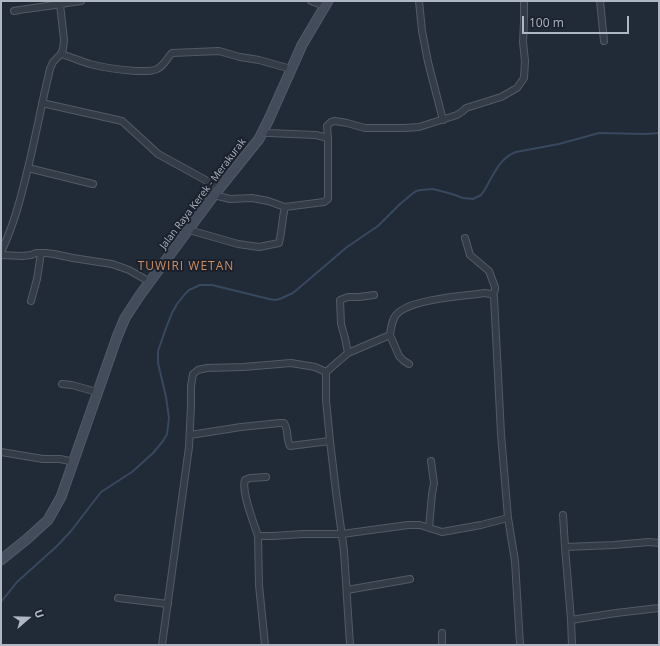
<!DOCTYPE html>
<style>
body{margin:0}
#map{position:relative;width:660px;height:646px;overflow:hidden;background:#212a37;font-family:"Open Sans",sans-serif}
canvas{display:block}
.frame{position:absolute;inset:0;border:2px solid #afb7c4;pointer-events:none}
.north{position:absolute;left:8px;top:598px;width:40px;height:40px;-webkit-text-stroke:3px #1a212c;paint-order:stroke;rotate:70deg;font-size:11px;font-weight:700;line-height:16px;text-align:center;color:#afb7c4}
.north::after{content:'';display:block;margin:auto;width:14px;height:18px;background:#afb7c4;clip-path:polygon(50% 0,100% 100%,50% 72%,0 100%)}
.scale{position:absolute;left:522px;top:16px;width:107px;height:18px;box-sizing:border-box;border:2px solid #afb7c4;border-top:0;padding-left:5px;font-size:12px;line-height:14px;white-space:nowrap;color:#afb7c4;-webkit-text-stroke:3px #1a212c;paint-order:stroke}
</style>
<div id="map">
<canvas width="660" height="646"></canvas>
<div class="frame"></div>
<div class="north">U</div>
<div class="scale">100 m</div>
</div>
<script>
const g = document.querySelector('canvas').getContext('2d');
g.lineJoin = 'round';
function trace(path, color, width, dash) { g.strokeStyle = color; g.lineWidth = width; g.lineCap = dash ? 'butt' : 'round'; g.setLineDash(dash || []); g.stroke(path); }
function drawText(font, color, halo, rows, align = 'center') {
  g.font = font + ' "Open Sans",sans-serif'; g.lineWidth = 4; g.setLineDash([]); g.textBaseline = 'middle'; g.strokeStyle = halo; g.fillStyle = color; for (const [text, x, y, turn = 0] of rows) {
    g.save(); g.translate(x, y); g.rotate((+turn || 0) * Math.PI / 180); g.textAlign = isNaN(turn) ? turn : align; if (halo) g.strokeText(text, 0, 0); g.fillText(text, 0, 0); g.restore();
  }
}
trace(new Path2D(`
 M 1,602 L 17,582 L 57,546 L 71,531 L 101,492 L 132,472 L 153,453 L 163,441 L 167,434 L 169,418 L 166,397 L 158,363 L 158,351 L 166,328 L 172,313 L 177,304 L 185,294 L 189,290 L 200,285 L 212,285 L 269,299 L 276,300 L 282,298 L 293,293 L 347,247 L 378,226 L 400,204 L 412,194 L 416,191 L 421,190 L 433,189 L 452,194 L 463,198 L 473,199 L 481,195 L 484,191 C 493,176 499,158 516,152 L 559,144 L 599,133 L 645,134 L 659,133`), '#37485f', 2);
const street = new Path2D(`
 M 311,1 L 325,6
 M 419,1 L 422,31 L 428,62 L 443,120
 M 600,1 L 604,41
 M 14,11 C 29,8 45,7 60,4
 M 61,54 C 71,57 80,61 90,64 C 105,68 121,70 136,71 C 143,71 151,72 157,69 C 164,66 167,58 172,53 L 219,51 L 240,57 L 259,60 L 291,69
 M 42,103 L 122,121 L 144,141 L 158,154 L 220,188
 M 262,132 L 268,133 L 316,135 L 328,138 L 327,126 L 331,122 L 335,121 L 347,123 L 365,128 L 405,128 L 419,127 L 457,115 L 463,111 L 466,108 L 501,97 L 517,88 L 524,78 L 525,61 L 523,42 L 524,21 L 524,1
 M 28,168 L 93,184
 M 214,195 L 230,199 L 252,198 L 268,201 L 285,207 L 324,202 L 328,199 L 328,138
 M 189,230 L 238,244 L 259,247 L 279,243 C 282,231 282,219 285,207
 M 465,238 L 470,255 L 489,271 L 495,287 L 495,290 L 493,295
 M 1,252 C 14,225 21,197 28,168 C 36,135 42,102 50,69 L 53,62 L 61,54 L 63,49 L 64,40 L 60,4 L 81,1
 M 1,255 L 22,256 L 31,255 L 36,253 L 46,253 L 54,254 L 73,258 L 112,264 L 129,270 L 150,282
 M 31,301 L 37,279 L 41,253
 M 390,335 L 399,356 L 404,361 L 409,364
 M 348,353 L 345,338 L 341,324 L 340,300 L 348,297 L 359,297 L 374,295
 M 62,384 L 72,385 L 97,392
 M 190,435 L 241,427 L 280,423 L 284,423 C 289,430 286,439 290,446 L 330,441
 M 1,452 L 43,459 L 60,459 L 74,462
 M 563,515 L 565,547
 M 429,528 L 432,494 L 434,483 L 431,461
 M 258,536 C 254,523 241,492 245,480 L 250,478 L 266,477
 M 347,590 L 410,579
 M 118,598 L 168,604
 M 571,620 L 616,613 L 659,608
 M 442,633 L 442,645
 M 162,645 L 189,447 L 191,406 L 191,386 L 193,374 L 198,370 L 207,368 L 243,367 L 291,363 L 315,367 L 326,372
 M 265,645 L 259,585 L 258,536 L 273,536 L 303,534 L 342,534 L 408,525 L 420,525 L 442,532 L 481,525 L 508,518
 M 350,645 L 344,551 L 336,492 L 330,441 L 326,400 L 326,372 L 348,353 L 390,335 C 391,327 392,319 397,314 C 410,299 464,296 485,293 L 491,294 L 494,297 L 501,434 L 508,518 L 515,561 L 520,645
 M 572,645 L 571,620 L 565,547 L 614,545 L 649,542 L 659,543`);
const secondary = new Path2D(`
 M 1,560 L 27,539 L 48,520 L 61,497 L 117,337 L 125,318 L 140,295 L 214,195 L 259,139 L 269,119 L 302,45 L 328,1`);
trace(street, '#525a65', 8);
trace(secondary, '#525a65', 11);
trace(street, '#343c47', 6);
trace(secondary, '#434c5a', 9);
drawText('10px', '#afb7c4', '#1a212c', [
 ["Jalan Raya Kerek - Merakurak",203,194,-53]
]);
g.letterSpacing = '1px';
drawText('12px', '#ce8f60', '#1a212c', [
 ["TUWIRI WETAN",186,267]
]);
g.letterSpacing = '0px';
</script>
